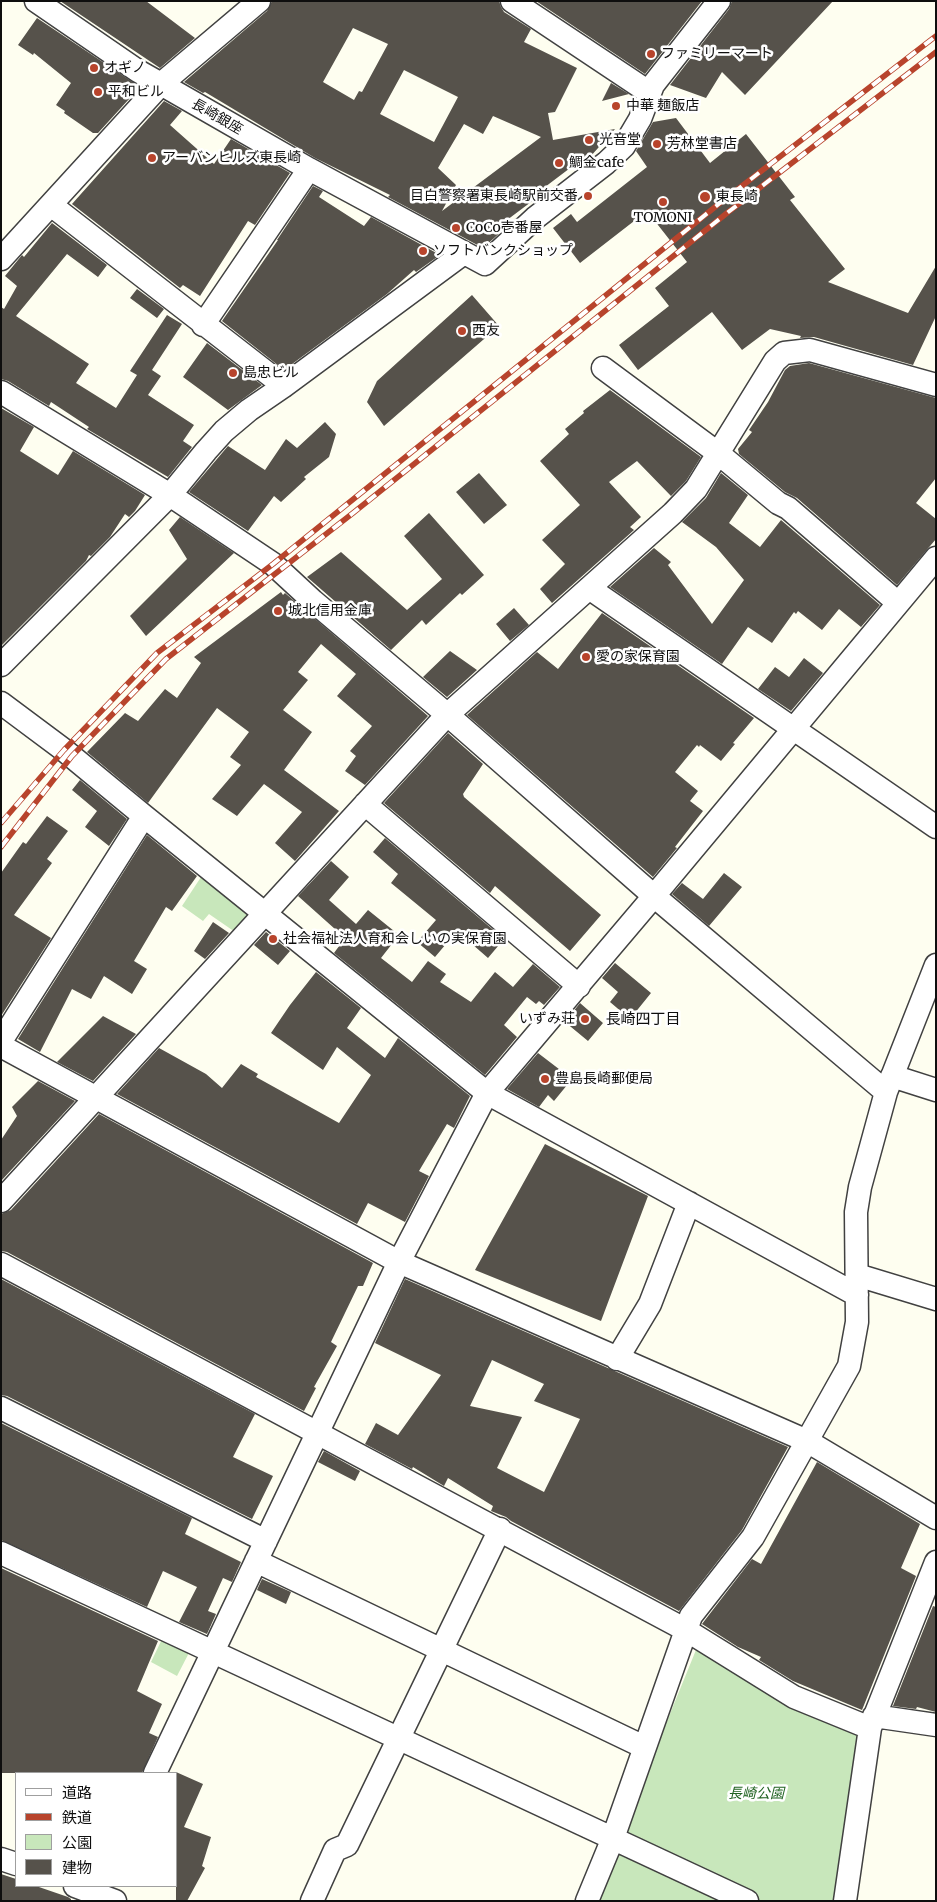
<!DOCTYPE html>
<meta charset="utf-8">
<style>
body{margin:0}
#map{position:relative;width:937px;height:1902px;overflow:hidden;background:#fefef0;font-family:Merriweather,"Noto Sans JP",serif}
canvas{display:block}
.frame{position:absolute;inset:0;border:2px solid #0e0e0e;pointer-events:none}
.legend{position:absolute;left:15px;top:1772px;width:162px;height:115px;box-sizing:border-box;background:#fff;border:1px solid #9f9f9f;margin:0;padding:6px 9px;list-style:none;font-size:15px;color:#0e0e0e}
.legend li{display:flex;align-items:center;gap:10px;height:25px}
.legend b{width:25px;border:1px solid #9f9f9f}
</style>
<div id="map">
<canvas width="937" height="1902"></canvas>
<div class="frame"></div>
<ul class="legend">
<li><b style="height:6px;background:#fff"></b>道路</li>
<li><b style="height:6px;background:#b8442c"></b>鉄道</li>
<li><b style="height:14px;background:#c8e7bb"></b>公園</li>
<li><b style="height:14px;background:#56524b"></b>建物</li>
</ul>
</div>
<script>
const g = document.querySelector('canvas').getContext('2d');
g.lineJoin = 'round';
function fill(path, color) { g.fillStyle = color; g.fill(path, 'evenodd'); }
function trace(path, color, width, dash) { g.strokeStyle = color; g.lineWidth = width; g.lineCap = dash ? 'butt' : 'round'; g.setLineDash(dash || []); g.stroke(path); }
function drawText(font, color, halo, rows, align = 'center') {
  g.font = font + ' Merriweather,"Noto Sans JP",serif'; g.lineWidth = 5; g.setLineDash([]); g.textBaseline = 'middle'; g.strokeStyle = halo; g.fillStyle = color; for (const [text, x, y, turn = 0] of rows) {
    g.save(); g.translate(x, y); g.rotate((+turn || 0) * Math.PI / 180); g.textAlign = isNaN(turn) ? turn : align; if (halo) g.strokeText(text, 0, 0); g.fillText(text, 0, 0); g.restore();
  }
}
fill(new Path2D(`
 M 203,874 L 254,912 L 238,934 L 209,914 L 203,921 L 182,906 Z
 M 164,1635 L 191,1649 L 177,1676 L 151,1662 Z
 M 696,1650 L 790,1703 L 854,1728 L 861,1743 L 844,1901 L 754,1901 L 625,1835 L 623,1829 Z
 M 616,1849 L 746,1901 L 597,1901 Z`), '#c8e7bb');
fill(new Path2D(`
 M 60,1 L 146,1 L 195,38 L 160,68 Z
 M 272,1 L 499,1 L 501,7 L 504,12 L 531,29 L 524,42 L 577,68 L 555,112 L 548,113 L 553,140 L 615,129 L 590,157 L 586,156 L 541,190 L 543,193 L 499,226 L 503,230 L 483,248 L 388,197 L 390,195 L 315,158 L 205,92 L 203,93 L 184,82 L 267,11 ZM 353,28 L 388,44 L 362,92 L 359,91 L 354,100 L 323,82 ZM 404,70 L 458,97 L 434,142 L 380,114 ZM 493,116 L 541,137 L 442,211 L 456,185 L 438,168 L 464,124 L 483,134 Z
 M 536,1 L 702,1 L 645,74 Z
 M 732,1 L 833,1 L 745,95 L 722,72 L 706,98 L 670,85 L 729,9 Z
 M 37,18 L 140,87 L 98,133 L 93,133 L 64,113 L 65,111 L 56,105 L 71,83 L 34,53 L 33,55 L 18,45 Z
 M 611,83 L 629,94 L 602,101 Z
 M 164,101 L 182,111 L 170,125 L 214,164 L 231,139 L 290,173 L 255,225 L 248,221 L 200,296 L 183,285 L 180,288 L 72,204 Z
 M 676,118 L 710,163 L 746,134 L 795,197 L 790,200 L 845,269 L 828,282 L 908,313 L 936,266 L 936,316 L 913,365 L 814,337 L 800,338 L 801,336 L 770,329 L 742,350 L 712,312 L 638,370 L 619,345 L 669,306 L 655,288 L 687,262 L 647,211 L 580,263 L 553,228 L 571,214 L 577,222 L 647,167 L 636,151 L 653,122 Z
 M 313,186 L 323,191 L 319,197 L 364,226 L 371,217 L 440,255 L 416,272 L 414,270 L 387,294 L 284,370 L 222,321 L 278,240 L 277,240 Z
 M 52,223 L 107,265 L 98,277 L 67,254 L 16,316 L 89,364 L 76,383 L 116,408 L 137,375 L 130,371 L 167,315 L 182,324 L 152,370 L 161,376 L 148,395 L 194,425 L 183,441 L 192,447 L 168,477 L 87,429 L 89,427 L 51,402 L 49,406 L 8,381 L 1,379 L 1,307 L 4,309 L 17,286 L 5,276 L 22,255 L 24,257 Z
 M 137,289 L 164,309 L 157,318 L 130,298 Z
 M 472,295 L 499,326 L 384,426 L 367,402 L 377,381 Z
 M 207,343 L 262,385 L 228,410 L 183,377 Z
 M 809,363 L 936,398 L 936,478 L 916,503 L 936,519 L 936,539 L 897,585 L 797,498 L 785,492 L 739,454 L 738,449 L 752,432 L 749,430 L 768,402 L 785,370 L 790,366 Z
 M 610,390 L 701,457 L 686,481 L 671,496 L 637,461 L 609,482 L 641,517 L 630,527 L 634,530 L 552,603 L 540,589 L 565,564 L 542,540 L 580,505 L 540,461 L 569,434 L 565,429 L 584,413 L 583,411 Z
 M 1,408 L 34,427 L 20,451 L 58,475 L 73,451 L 145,495 L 135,511 L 129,517 L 125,514 L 110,537 L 91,556 L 89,555 L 86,561 L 1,646 Z
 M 325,422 L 336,434 L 329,457 L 304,477 L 306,479 L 281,502 L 274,496 L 248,531 L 189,492 L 228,446 L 265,470 L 286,439 L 297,448 Z
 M 479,473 L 507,505 L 484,524 L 456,492 Z
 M 721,473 L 748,495 L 729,523 L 760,547 L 781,520 L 880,605 L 861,627 L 839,609 L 822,630 L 798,611 L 796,614 L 794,612 L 772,643 L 748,627 L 722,664 L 610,587 L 654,548 L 671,562 L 668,565 L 712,624 L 744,580 L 716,547 L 682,522 L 706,498 Z
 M 429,513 L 484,575 L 462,595 L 460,593 L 426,625 L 422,620 L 391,650 L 307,577 L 341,552 L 407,610 L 442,579 L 404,536 Z
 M 180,517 L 234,553 L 146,636 L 130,616 L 187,559 L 169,530 Z
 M 281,592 L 283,595 L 285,593 L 428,716 L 365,785 L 345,771 L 356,756 L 350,751 L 372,726 L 337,696 L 356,674 L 321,644 L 298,672 L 308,680 L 283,710 L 312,732 L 284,770 L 339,811 L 295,861 L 275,843 L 302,812 L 264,784 L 237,816 L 212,799 L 241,765 L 230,757 L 249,732 L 217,708 L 148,803 L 87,752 L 125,713 L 138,721 L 165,689 L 177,698 L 201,663 L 194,657 Z
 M 514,608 L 529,625 L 510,641 L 496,624 Z
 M 602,613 L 754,718 L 733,743 L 735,744 L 721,761 L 700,745 L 699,747 L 697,745 L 675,772 L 698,791 L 690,801 L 703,811 L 675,847 L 677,848 L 653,877 L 467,715 L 537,652 L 558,669 Z
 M 450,651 L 477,670 L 447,697 L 423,677 Z
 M 804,658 L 823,673 L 791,711 L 758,689 L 775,667 L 789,677 Z
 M 448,733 L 483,764 L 463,794 L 464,797 L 601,915 L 570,951 L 495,886 L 490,893 L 384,803 Z
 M 80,780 L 127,819 L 109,846 L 85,827 L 97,811 L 72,790 Z
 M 47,816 L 68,831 L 47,859 L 52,863 L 14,915 L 51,938 L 1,1016 L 1,873 L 23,842 L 26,844 Z
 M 147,835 L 197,876 L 172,911 L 166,907 L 134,961 L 147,969 L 132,994 L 104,976 L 91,999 L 72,989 L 40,1052 L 18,1039 Z
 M 385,838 L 504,939 L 488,958 L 457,931 L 435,957 L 417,942 L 436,920 L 391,883 L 398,874 L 373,852 Z
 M 331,861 L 349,877 L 329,900 L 356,924 L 368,910 L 399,935 L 381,958 L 412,982 L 428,961 L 446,974 L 440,982 L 471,1002 L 495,972 L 513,987 L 533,964 L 560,987 L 544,1005 L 539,1001 L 536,1004 L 527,997 L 504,1025 L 517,1037 L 485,1075 L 334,953 L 345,938 L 298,896 Z
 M 724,873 L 742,887 L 709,926 L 672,894 L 682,883 L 703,899 Z
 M 213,922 L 229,933 L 205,959 L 194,951 Z
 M 266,932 L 290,951 L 278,965 L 254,945 Z
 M 615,963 L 651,993 L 630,1019 L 610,1002 L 618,992 L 602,978 Z
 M 316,972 L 361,1008 L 347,1028 L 385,1058 L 398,1038 L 470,1096 L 454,1128 L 447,1124 L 419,1171 L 429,1176 L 405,1222 L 368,1203 L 357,1224 L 117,1094 L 159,1048 L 206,1074 L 222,1088 L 241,1064 L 258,1074 L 256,1077 L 339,1123 L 371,1075 L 337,1047 L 323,1070 L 271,1033 L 290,1005 Z
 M 580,1003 L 603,1023 L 588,1041 L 565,1022 Z
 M 103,1016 L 136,1034 L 93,1081 L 57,1062 Z
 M 538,1053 L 572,1079 L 554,1101 L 548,1095 L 539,1107 L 507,1089 Z
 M 38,1081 L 75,1101 L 1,1181 L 1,1140 L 17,1116 L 12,1107 Z
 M 99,1114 L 373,1263 L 363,1286 L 358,1286 L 331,1342 L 337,1346 L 314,1387 L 316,1388 L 304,1411 L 7,1252 L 1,1251 L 1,1214 L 11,1210 Z
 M 545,1144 L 648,1196 L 601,1321 L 475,1270 Z
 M 1,1279 L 255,1414 L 233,1457 L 273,1476 L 252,1519 L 7,1396 L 1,1395 Z
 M 405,1279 L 788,1447 L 742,1530 L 679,1611 L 511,1521 L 506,1517 L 491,1511 L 493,1506 L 448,1478 L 444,1486 L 413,1467 L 412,1469 L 365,1444 L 376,1423 L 398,1435 L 441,1375 L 375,1343 ZM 492,1360 L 544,1384 L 534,1401 L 580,1419 L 544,1492 L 497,1468 L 522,1417 L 470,1406 Z
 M 1,1423 L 192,1518 L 185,1534 L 241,1562 L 232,1582 L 223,1578 L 208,1611 L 216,1614 L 207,1634 L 179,1622 L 197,1587 L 163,1571 L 147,1607 L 1,1540 Z
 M 324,1451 L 360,1471 L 355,1481 L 318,1462 Z
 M 817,1462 L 920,1524 L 901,1568 L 916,1576 L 862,1710 L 793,1681 L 759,1660 L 761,1657 L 738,1647 L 702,1624 L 752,1559 L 761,1564 Z
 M 1,1568 L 158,1641 L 137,1691 L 162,1704 L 149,1733 L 158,1737 L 142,1773 L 1,1773 Z
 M 262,1579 L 291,1592 L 286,1604 L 257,1590 Z
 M 933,1606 L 936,1607 L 936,1712 L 917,1707 L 916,1709 L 893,1706 Z
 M 176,1772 L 203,1784 L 184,1827 L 211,1837 L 202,1866 L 205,1868 L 187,1901 L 176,1901 Z
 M 1,1874 L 16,1879 L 16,1886 L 36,1886 L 68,1897 L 71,1899 L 71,1901 L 1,1901 Z`), '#56524b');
const street = new Path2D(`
 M 36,1 L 138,71 L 161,84 L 309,169 L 485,264 L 535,218 L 606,163 L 624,146 L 640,119 L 653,85 L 719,1
 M 512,1 L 650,93
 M 51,205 L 284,386
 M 1,259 L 161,84 L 259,1
 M 203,325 L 309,169
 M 603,368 L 719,454 L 778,503 L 788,508 L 898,603
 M 1,392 L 170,495 L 273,564 L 313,601 L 450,717 L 654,896 L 886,1092
 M 589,588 L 936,827
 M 1,665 L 170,495 L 206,451 L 224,431 L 249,410 L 284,386 L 464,253
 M 1,703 L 64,750 L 144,816 L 487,1093 L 857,1295
 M 365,804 L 579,986
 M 1,1041 L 144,816
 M 1,1046 L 399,1262 L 807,1441 L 936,1518
 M 892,1076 L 936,1090
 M 1,1201 L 447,715 L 673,513 L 696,489 L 775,361 L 784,353 L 810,350 L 936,385
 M 1,1264 L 686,1630 L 794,1697 L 870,1728
 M 857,1275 L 936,1299
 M 617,1359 L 650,1304 L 689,1203
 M 1,1408 L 266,1541
 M 1,1553 L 747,1901
 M 256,1561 L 644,1747
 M 874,1716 L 936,1725
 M 155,1773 L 399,1262 L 487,1093 L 654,896 L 936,558
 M 1,1859 L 16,1864
 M 75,1886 L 115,1901
 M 312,1901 L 335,1850 L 347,1845 L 500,1529
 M 587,1901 L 613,1838 L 691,1616 L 753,1537 L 849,1366 L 857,1322 L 856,1212 L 860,1187 L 886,1092 L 936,965
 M 845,1901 L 870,1728 L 936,1562`);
trace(street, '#414141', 25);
trace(street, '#fff', 22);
const rail = new Path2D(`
 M 1,823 L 64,750 L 157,653 L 273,564 L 720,203 L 936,36
 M 1,847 L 72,756 L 166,659 L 353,513 L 727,213 L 936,52`);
trace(rail, '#b8442c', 5.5);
trace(rail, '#fff', 4, [11]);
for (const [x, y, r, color] of [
 [651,54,5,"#b8442c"],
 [94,68,5,"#b8442c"],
 [98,92,5,"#b8442c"],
 [616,106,5,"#b8442c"],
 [589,140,5,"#b8442c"],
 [657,144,5,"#b8442c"],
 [152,158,5,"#b8442c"],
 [559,163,5,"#b8442c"],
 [588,196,5,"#b8442c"],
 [705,197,6,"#b8442c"],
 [663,202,5,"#b8442c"],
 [456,228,5,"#b8442c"],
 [423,251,5,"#b8442c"],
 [462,331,5,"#b8442c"],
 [233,373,5,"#b8442c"],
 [278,611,5,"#b8442c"],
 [586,657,5,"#b8442c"],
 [273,939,5,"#b8442c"],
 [585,1019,5,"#b8442c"],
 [545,1079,5,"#b8442c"]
]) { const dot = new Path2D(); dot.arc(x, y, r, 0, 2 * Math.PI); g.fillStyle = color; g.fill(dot); trace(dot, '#fff', 2); }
drawText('14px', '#0e0e0e', '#fff', [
 ["ファミリーマート",661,54],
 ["オギノ",104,68],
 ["平和ビル",108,92],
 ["中華 麺飯店",626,106],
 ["光音堂",599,140],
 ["芳林堂書店",667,144],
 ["アーバンヒルズ東長崎",162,158],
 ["鯛金cafe",569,163],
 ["目白警察署東長崎駅前交番",578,196,"right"],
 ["東長崎",716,197],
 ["TOMONI",663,218,"center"],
 ["CoCo壱番屋",466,228],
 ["ソフトバンクショップ",433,251],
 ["西友",472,331],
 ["島忠ビル",243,373],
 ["城北信用金庫",288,611],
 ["愛の家保育園",596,657],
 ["社会福祉法人育和会しいの実保育園",283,939],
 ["いずみ荘",575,1019,"right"],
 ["豊島長崎郵便局",555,1079]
], 'left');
drawText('14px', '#0e0e0e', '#fff', [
 ["長崎銀座",217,117,30]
]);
drawText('italic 14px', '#216322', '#fff', [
 ["長崎公園",756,1794]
]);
drawText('15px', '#0e0e0e', '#fff', [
 ["長崎四丁目",643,1020]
]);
</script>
